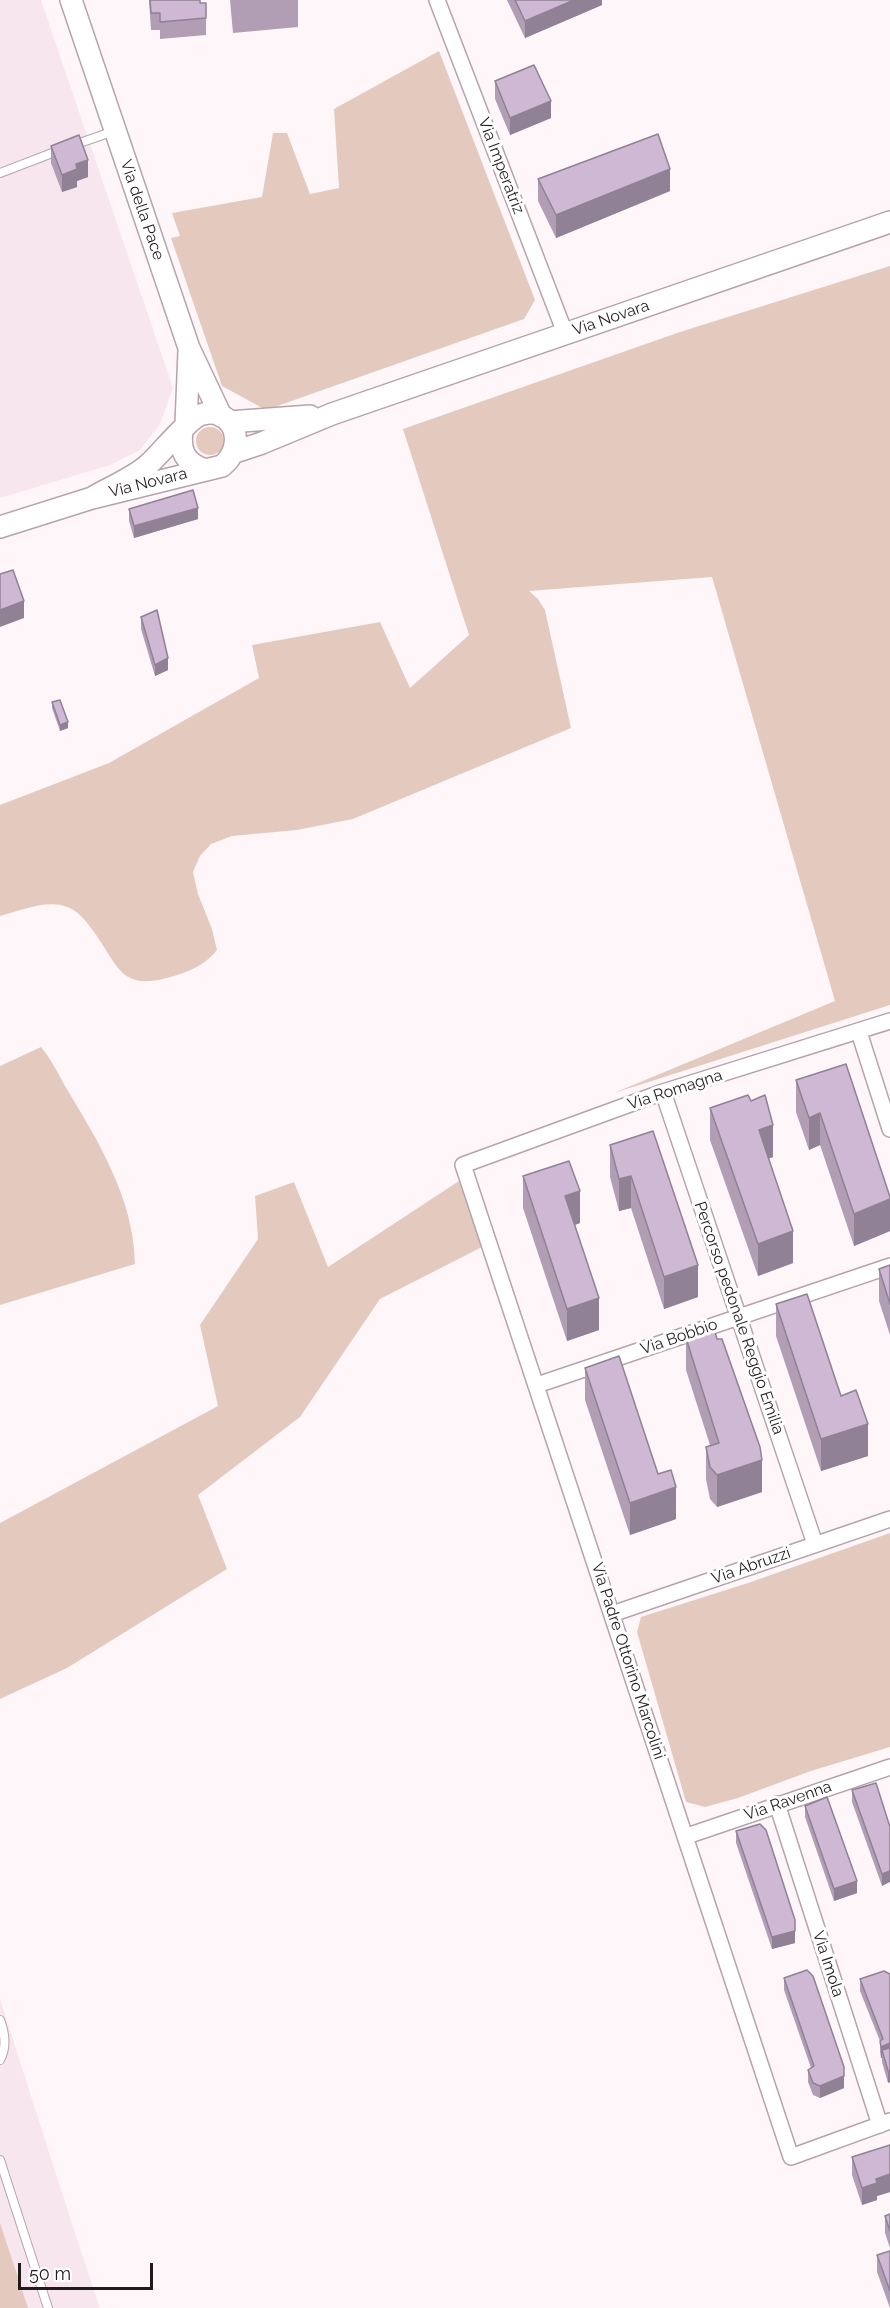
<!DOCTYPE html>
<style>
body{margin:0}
#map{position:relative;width:890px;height:2308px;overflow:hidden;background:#fff6fa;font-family:Raleway,sans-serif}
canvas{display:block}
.scale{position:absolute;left:18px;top:2263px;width:135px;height:27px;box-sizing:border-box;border:3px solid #221b1e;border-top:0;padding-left:8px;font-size:18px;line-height:21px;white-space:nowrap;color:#221b1e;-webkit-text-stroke:4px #fff;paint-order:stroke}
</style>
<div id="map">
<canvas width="890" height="2308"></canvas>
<div class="scale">50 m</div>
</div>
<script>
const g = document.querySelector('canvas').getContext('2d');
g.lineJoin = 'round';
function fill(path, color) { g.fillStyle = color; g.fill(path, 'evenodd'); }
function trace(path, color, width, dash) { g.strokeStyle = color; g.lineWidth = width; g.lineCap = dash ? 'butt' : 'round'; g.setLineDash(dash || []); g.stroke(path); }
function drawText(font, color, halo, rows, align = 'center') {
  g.font = font + ' Raleway,sans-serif'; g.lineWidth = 6; g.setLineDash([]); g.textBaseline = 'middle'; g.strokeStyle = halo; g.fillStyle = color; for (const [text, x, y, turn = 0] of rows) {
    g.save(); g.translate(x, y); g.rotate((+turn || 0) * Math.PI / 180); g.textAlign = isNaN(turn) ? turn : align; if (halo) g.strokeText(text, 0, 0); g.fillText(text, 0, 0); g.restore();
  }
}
fill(new Path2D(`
 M 0,0 L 41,0 L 173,388 L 160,424 L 140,450 L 110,465 L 0,498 Z
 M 0,1999 L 74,2230 L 100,2308 L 0,2308 Z`), '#f7e6ee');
fill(new Path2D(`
 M 439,51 L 535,300 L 524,319 L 266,410 L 222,386 L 171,238 L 180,236 L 172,213 L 262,197 L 273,133 L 287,133 L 310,194 L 339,188 L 334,109 Z
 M 890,266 L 890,1005 L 614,1093 L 835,1001 L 712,577 L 529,591 L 538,599 L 545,610 L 571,728 L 353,819 L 297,830 L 232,836 L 211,844 L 200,856 L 193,872 L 198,894 L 212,929 L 217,950 C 206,964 191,971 174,976 C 118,993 120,966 91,928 C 85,920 77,910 67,907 C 47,899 20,911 0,916 L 0,805 L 109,763 L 259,678 L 252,645 L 380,622 L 410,688 L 469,635 L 403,429 L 680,332 Z
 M196 441a14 14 0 1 1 28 0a14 14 0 1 1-28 0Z
 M 41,1047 C 51,1059 58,1073 65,1086 C 98,1141 134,1198 135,1264 L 0,1305 L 0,1066 Z
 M 459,1181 L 482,1247 L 380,1299 L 300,1417 L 198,1495 L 227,1569 L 67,1668 L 0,1699 L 0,1523 L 218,1406 L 200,1325 L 258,1239 L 255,1196 L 294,1182 L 328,1267 Z
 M 890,1533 L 890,1747 L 811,1771 L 738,1798 L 705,1807 L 686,1802 L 637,1632 L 641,1617 L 748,1583 Z
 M 0,2223 L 28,2308 L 0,2308 Z`), '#e4cabe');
const lane = new Path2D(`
 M 74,145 L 114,131
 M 0,173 L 60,150
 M 0,2020 C 5,2033 7,2047 0,2060
 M 0,2160 L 48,2308`);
const street = new Path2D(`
 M 437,0 L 565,333
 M 890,1021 L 663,1092 L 463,1165 L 791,2157 L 890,2121
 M 859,1032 L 890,1129
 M 663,1092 L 815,1544
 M 537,1385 L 890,1266
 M 612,1614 L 890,1519
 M 777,1804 L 880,2125
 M 687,1836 L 890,1767`);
const secondary = new Path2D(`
 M 71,0 L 189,348 L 221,416
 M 229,422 L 310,416
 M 186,424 L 189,351
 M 182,432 C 179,451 186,463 203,469
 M 235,452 L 262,443 L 332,414 L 890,222
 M 0,527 L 92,498 L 222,466 C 247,446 235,407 203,414 C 191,416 160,454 149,464 C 134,478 110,487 92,498`);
trace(lane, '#b6a3ab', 10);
trace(street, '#b6a3ab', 18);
trace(secondary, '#b6a3ab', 24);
trace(lane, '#fff', 8);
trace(street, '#fff', 15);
trace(secondary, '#fff', 21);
fill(new Path2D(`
 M 149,0 L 200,0 L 200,3 L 206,3 L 206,35 L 160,39 L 160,30 L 151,30 Z
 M 230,0 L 298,0 L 298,27 L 233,33 Z
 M 507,0 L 602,0 L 602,5 L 525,38 Z
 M 495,81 L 551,118 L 510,135 L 495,99 Z
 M 51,146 L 88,177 L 77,181 L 77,187 L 62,192 L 51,163 Z
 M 538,179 L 670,191 L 556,238 L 538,201 Z
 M 129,509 L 198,519 L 134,538 L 129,521 Z
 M 141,617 L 168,670 L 155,676 L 141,629 Z
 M 52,702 L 68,728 L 60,731 L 52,708 Z
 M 796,1080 L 890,1197 L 890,1231 L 854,1246 L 820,1145 L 809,1150 L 796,1112 Z
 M 751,1101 L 773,1157 L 768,1159 L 793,1263 L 758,1276 L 710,1140 L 710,1108 Z
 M 653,1131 L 698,1297 L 664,1309 L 631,1208 L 619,1211 L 610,1177 L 610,1145 Z
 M 523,1176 L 580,1223 L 575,1225 L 599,1330 L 567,1341 L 523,1208 Z
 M 890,1265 L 890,1335 L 879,1301 L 879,1269 Z
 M 776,1304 L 841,1396 L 868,1456 L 821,1471 L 776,1336 Z
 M 686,1338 L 762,1492 L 717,1507 L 710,1499 L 706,1479 L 706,1447 L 710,1445 L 686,1370 Z
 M 585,1368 L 658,1474 L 676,1519 L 630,1535 L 585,1400 Z
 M 852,1790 L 890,1827 L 882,1886 L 852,1802 Z
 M 805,1806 L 857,1893 L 834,1901 L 805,1817 Z
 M 736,1831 L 795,1943 L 772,1949 L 736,1843 Z
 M 890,1974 L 890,2082 L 888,2083 L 882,2062 L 882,2058 L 881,2058 L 880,2052 L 880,2041 L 860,1991 L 860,1979 Z
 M 784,1978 L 844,2079 L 844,2088 L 820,2098 L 813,2095 L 808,2082 L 808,2070 L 811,2068 L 784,1990 Z
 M 890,2145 L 890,2192 L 877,2196 L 877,2200 L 862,2205 L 852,2175 L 852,2157 Z
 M 890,2214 L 890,2248 L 885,2233 L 885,2216 Z
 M 890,2251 L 890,2308 L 877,2272 L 877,2255 Z`), '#b19eb5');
fill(new Path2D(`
 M 574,0 L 602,0 L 602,5 L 525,38 L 525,21 Z
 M 551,101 L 551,118 L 510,135 L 510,118 Z
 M 88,160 L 88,177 L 77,181 L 77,187 L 62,192 L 62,175 L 76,164 Z
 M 670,169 L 670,191 L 556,238 L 556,215 Z
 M 198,508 L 198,519 L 134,538 L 134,526 Z
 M 24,601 L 24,618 L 0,627 L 0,610 Z
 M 168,658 L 168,670 L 155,676 L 155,665 Z
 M 68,722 L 68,728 L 60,731 L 60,725 Z
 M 820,1113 L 820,1145 L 809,1150 L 809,1118 Z
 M 773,1125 L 773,1157 L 759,1162 L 759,1130 Z
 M 631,1176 L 631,1208 L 619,1211 L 619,1179 Z
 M 580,1191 L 580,1223 L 565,1228 L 565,1196 Z
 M 890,1199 L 890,1231 L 854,1246 L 854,1214 Z
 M 793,1231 L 793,1263 L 758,1276 L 758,1244 Z
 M 698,1265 L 698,1297 L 664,1309 L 664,1277 Z
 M 599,1298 L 599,1330 L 567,1341 L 567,1309 Z
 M 868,1424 L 868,1456 L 821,1471 L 821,1439 Z
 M 762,1460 L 762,1492 L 717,1507 L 717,1475 Z
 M 676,1487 L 676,1519 L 630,1535 L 630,1503 Z
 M 890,1871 L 890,1882 L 882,1886 L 882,1874 Z
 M 857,1881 L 857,1893 L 834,1901 L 834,1889 Z
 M 795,1920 L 795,1943 L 772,1949 L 772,1937 Z
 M 890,2043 L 890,2055 L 882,2050 L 882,2058 L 881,2058 L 881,2047 Z
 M 844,2067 L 844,2088 L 820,2098 L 820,2086 Z
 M 888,2071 L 890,2071 L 890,2082 L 888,2083 Z
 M 890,2174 L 890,2192 L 877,2196 L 877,2200 L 862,2205 L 862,2188 L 876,2179 Z`), '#908194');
const building = new Path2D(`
 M 150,0 L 200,0 L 200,3 L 206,3 L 206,18 L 160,22 L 160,13 L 151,13 Z
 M 515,0 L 574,0 L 525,21 Z
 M 534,65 L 551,101 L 510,118 L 495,81 Z
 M 658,134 L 670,169 L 556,215 L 538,179 Z
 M 79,135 L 88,160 L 76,164 L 77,169 L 62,175 L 51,146 Z
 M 193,490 L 198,508 L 134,526 L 129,509 Z
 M 13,570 L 24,601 L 0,610 L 0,574 Z
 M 157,610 L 168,658 L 155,665 L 141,617 Z
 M 60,700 L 68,722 L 60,725 L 52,702 Z
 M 846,1064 L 890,1197 L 890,1199 L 854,1214 L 820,1113 L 809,1118 L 796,1080 Z
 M 748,1095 L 751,1101 L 765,1095 L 773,1125 L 759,1130 L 793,1231 L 758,1244 L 710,1108 Z
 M 653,1131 L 698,1265 L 664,1277 L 631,1176 L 619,1179 L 610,1145 Z
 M 569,1161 L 580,1191 L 565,1196 L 599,1298 L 567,1309 L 523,1176 Z
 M 890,1265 L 890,1304 L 879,1269 Z
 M 807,1294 L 841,1396 L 856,1390 L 868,1424 L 821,1439 L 776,1304 Z
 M 705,1328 L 707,1331 L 714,1328 L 717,1339 L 722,1339 L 760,1447 L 762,1460 L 717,1475 L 710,1467 L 706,1447 L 719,1443 L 686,1338 L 695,1335 L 695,1332 Z
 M 619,1356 L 658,1474 L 671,1470 L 676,1487 L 630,1503 L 585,1368 Z
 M 876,1783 L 890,1827 L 890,1871 L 882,1874 L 852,1790 Z
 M 827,1797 L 857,1881 L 834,1889 L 805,1806 Z
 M 760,1824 L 766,1830 L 795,1920 L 795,1931 L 772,1937 L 736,1831 Z
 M 807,1970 L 813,1976 L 844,2067 L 844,2076 L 820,2086 L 813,2083 L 808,2070 L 814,2066 L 784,1978 Z
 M 884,1971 L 890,1974 L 890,2043 L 881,2047 L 880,2041 L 883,2039 L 860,1979 Z
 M 890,2048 L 890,2071 L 888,2071 L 882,2050 Z
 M 890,2145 L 890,2174 L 876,2179 L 877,2183 L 862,2188 L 852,2157 Z
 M 890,2214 L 890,2231 L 885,2216 Z
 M 890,2251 L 890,2291 L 877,2255 Z`);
fill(building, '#ceb8d3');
trace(building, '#908194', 1.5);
drawText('16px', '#221b1e', '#fff', [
 ["Via Imperatriz",501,166,69],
 ["Via della Pace",142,210,71],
 ["Via Novara",611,318,-19],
 ["Via Novara",148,483,-14],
 ["Via Romagna",675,1090,-18],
 ["Percorso pedonale Reggio Emilia",739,1318,71],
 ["Via Bobbio",679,1337,-19],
 ["Via Abruzzi",751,1566,-19],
 ["Via Padre Ottorino Marcolini",628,1661,72],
 ["Via Ravenna",788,1801,-19],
 ["Via Imola",828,1964,72]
]);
</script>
